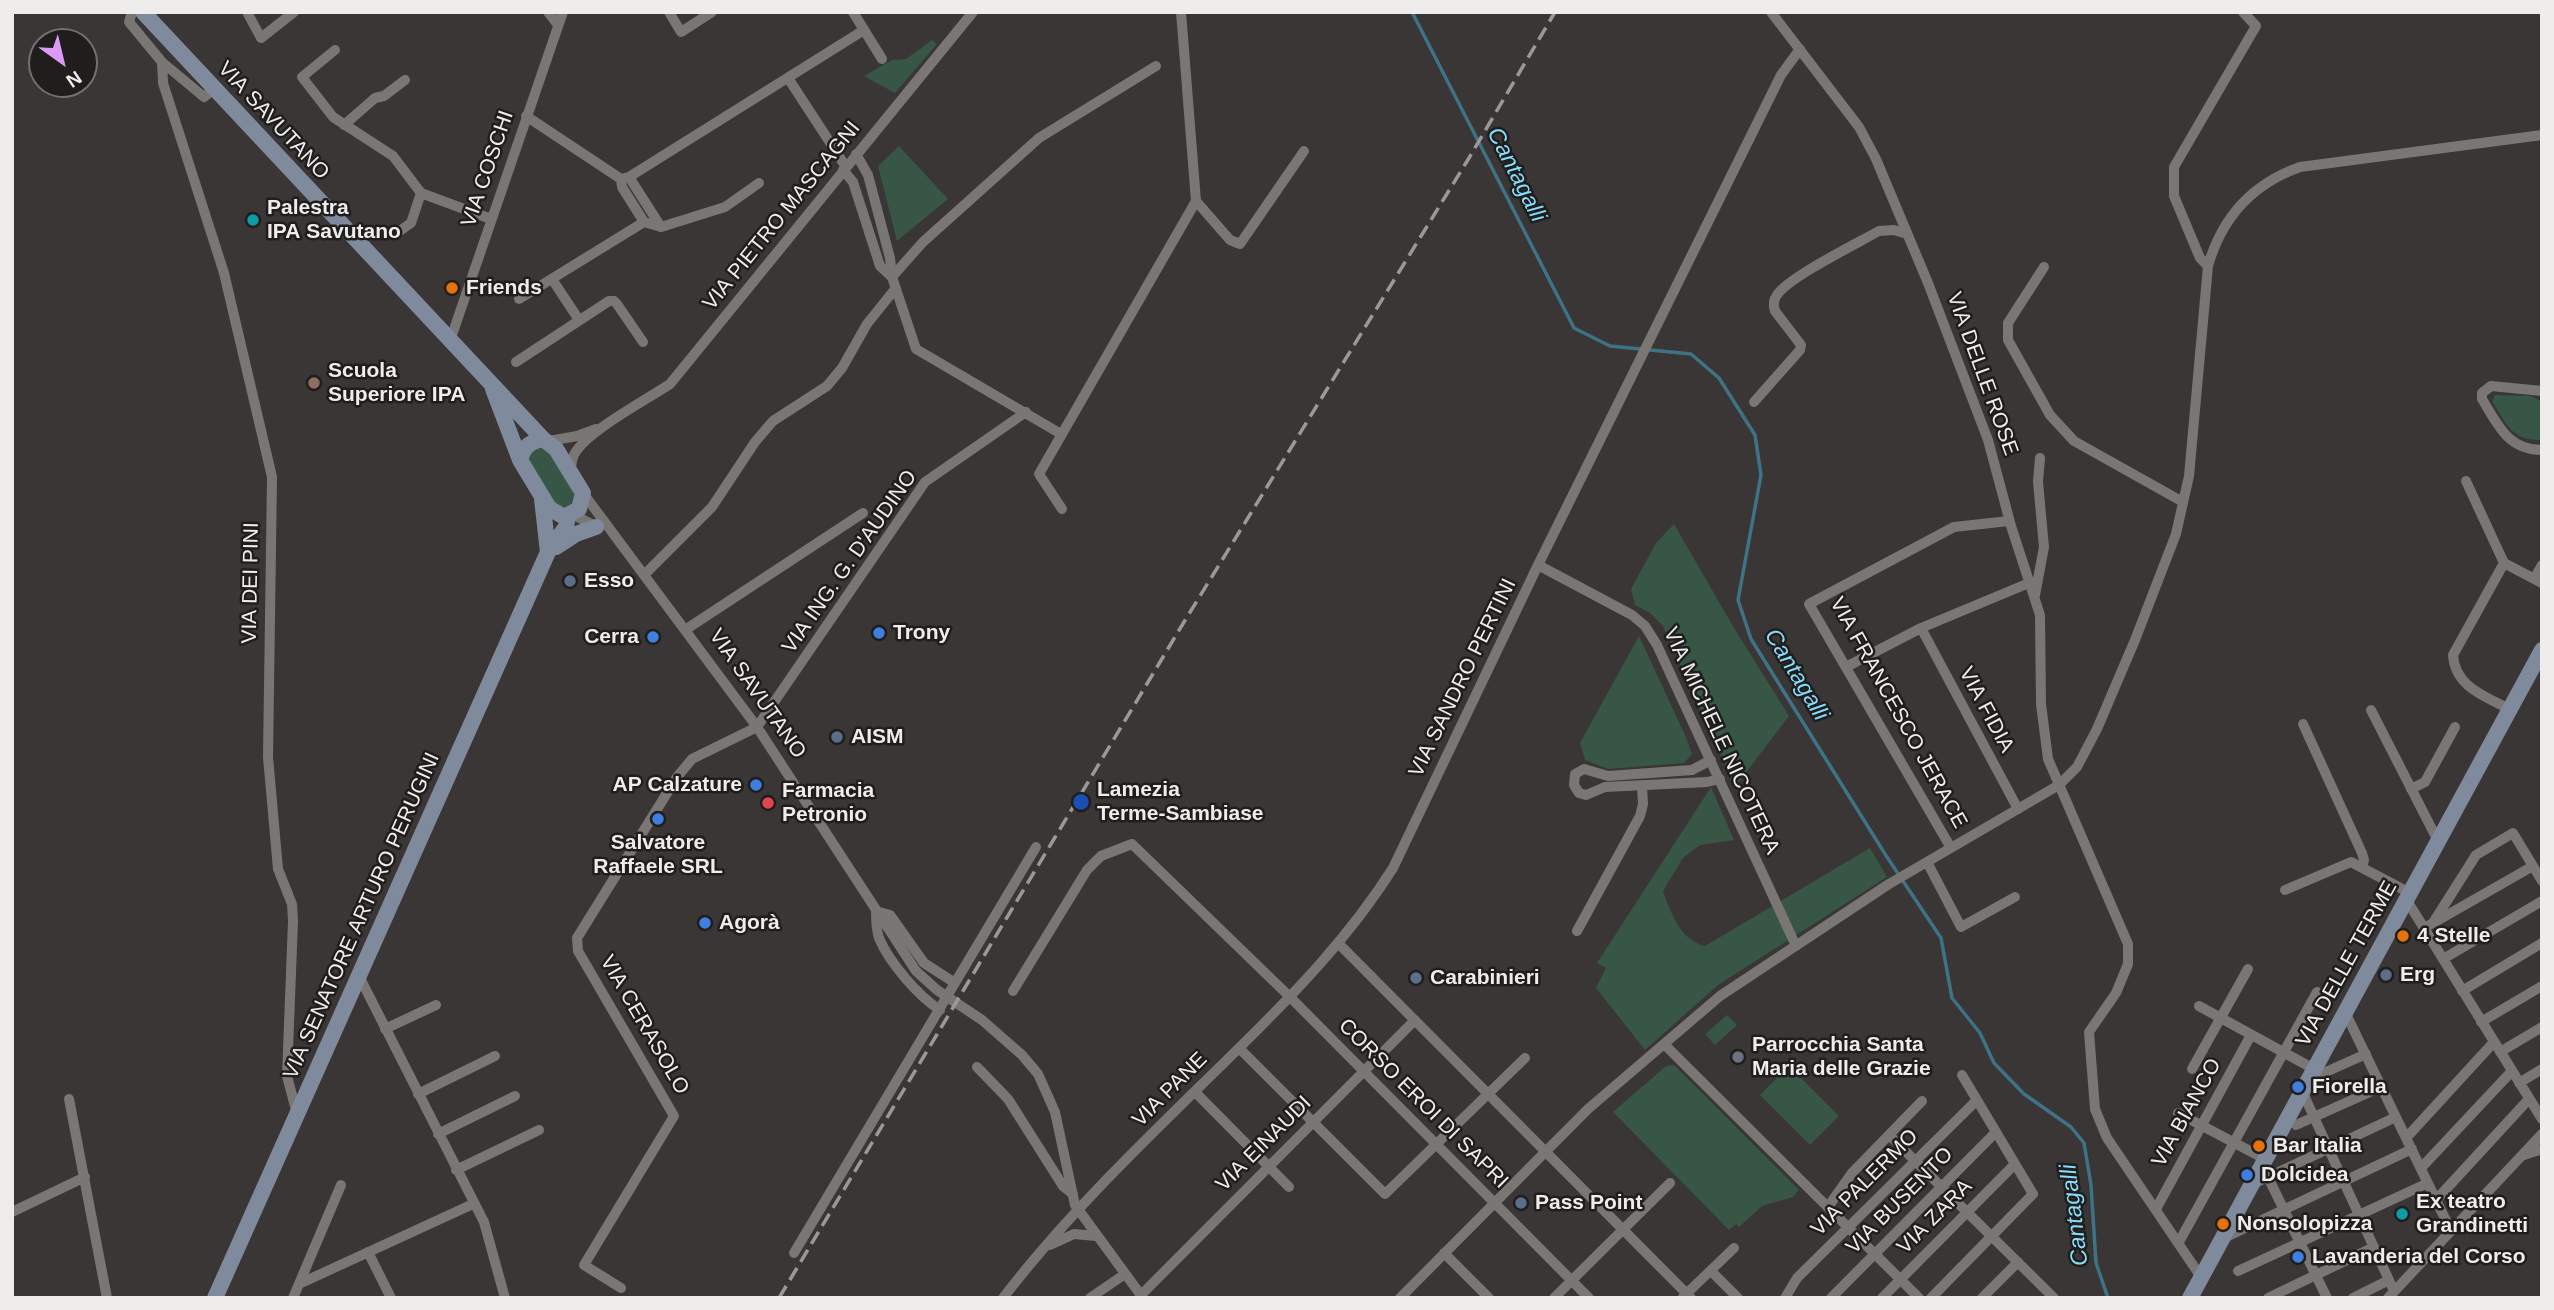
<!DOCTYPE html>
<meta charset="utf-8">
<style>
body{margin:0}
#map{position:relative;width:2554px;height:1310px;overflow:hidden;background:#393635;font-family:Arial,sans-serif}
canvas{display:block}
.frame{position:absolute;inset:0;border:14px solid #eeedeb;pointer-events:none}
.north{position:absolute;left:28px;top:28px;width:70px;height:70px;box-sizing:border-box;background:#1f1e1d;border:2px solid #72716f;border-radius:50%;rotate:146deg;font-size:19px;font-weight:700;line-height:28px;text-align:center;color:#eeedeb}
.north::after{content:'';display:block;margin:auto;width:24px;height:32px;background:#da9af6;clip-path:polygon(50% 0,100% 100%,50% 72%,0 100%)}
</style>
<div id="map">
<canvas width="2554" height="1310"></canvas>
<div class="frame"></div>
<div class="north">N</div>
</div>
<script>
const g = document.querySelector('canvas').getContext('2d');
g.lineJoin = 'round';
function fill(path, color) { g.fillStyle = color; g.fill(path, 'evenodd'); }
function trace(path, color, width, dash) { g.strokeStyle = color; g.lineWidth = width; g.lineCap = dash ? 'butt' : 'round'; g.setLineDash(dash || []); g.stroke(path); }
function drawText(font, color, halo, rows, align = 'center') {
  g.font = font + ' Arial,sans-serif'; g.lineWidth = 5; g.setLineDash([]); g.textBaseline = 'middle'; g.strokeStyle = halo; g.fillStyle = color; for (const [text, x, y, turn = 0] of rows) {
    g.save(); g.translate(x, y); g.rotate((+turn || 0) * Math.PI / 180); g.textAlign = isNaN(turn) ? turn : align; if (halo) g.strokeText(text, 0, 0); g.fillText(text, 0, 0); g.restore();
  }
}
fill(new Path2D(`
 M 932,40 L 937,44 L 895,93 L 864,76 L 892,60 L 906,59 Z
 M 899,146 L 948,199 L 897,241 L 878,166 Z
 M 2495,395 L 2531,396 L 2542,402 L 2542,440 C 2512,441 2506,424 2492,401 Z
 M 535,445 L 547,448 C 558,464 578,485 574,506 L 568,510 L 556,508 L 529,464 L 529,450 Z
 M 1674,524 L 1734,628 L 1789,716 L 1735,787 L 1663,626 L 1650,613 L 1635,605 L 1631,589 L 1656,543 Z
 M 1639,636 L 1686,737 L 1692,754 L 1684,763 L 1608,769 L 1585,760 L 1580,743 Z
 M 1711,787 L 1734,840 L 1700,845 L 1683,858 L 1663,891 C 1671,913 1680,940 1705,946 L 1870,848 L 1887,877 L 1718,985 L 1645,1050 L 1596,988 L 1606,968 L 1597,963 Z
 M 1727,1015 L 1737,1025 L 1715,1045 L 1705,1034 Z
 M 1674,1065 L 1799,1190 L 1793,1197 L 1762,1206 L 1739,1227 L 1736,1224 L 1729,1230 L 1613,1112 L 1666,1066 Z
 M 1789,1066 L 1839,1116 L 1810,1145 L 1760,1095 Z`), '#375645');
trace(new Path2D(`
 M 1412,12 L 1574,328 L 1610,346 L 1691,354 L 1719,378 L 1755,435 L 1761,475 L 1738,600 L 1751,639 L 1885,854 L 1941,938 L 1952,998 L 1980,1033 L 1994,1063 L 2024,1094 L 2071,1127 L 2084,1143 L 2091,1185 L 2096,1263 L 2108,1298`), '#3e7387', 3.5);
trace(new Path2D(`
 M 132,12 L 129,22 L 162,62 L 204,97 L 214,89
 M 247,12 L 261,38 L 294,12
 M 548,12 L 558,25
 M 669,12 L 681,32 L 712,12
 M 853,12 L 882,59
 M 1771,12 L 1859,127 L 1876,159 L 1928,283 L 1988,440 L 2011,526 L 2040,615 L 2041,704 L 2048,759 L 2128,944 L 2128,964 L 2116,993 L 2089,1032 L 2095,1109 L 2107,1138 L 2201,1277
 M 335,50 L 302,77 L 333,117 L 393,156 L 421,193 L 491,219
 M 162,62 L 163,83 L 224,273 L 272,477 L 268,757 L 278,869 L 292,904 L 293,921 L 287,1076 L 297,1114
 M 788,78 L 846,167
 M 526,116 L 621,179
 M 344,125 L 375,98 L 384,96 L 405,80
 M 856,154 L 868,175 L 890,258 L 892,277 L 916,349 L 1061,434
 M 843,170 L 853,182 L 880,266 L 892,277
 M 629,177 L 661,227
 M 621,179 L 629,177 L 864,30
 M 621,179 L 622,187 L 644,222
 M 1196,201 L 1230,240 L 1240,244 L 1304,151
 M 394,235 L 411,223 L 421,193
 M 2208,266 L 2200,258 L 2174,196 L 2174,167 L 2256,26 L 2243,12
 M 2044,267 L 2008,323 L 2008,340 L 2050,415 L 2074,441 L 2183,502
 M 892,277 L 923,242 L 1039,138 L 1156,66
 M 552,279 L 579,320
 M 519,299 L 644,222 L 661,227 L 725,207 L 759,183
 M 451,338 L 563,12
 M 516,362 L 609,301 L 614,301 L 617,304 L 643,342
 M 2542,391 L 2491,386 L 2482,393 L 2482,399 C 2498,425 2508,450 2542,450
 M 1754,402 L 1800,350 L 1801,345 L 1775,311 C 1773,305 1773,300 1777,295 C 1789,277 1856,244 1879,231 L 1894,230 L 1907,234
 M 549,441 L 577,436 L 596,429
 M 571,471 C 571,463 572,456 577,450 C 593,428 646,400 670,384 L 973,12
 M 2466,481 L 2504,563 L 2542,583
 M 583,493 L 757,727 L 916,971 L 937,990 L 982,1020 L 1022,1055 L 1038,1074 L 1055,1112 L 1075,1205 L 1143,1298
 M 1062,509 L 1039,474 L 1196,201 L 1181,12
 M 572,514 L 599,528
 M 2504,563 L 2453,655 C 2455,687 2485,696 2509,709
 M 1538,565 L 1632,615 L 1645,626 L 1657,645 L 1796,946
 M 645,574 L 712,507 L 755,442 L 773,421 L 827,386 L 842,368 L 867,324 L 895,289
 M 2534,579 L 2542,565
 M 2035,595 L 2044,547 L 2038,482 L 2040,458
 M 1921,628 L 2018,809
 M 685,630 L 863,513
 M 1846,667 L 1921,628 L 2029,583
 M 2371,710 L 2438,841
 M 2303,724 L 2362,853 L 2364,860 L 2362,868
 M 1711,760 L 1692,770 L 1608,776 L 1584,769 L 1575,774 L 1574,785 L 1579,793 L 1586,795 L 1605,787 L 1707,782 L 1720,779
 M 2411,789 L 2425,782 L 2455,727
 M 1951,848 L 1809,604 L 1954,527 L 2009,521
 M 1927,862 L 1961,927 L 2015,897
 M 2285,890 L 2351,862 L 2410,893
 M 2406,899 L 2542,1119
 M 2435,922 L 2533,866
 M 2424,928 L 2433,923 L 2476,855 L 2513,833 L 2542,881
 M 1577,931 L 1640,816 L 1643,804 L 1642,786
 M 1338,943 L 1691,1298
 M 2443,959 L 2542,901
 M 359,976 L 484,1222 L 505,1298
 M 1013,991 L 1087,870 L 1101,856 L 1132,844 L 1290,997 L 1589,1298
 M 2462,991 L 2542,943
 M 2199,1006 L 2314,1069
 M 940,1010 C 918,996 889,962 879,938 C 876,929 876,920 876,911 L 890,915 L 924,963 L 955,983
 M 2345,1012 L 2451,1231
 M 2481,1022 L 2542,986
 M 385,1029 L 436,1005
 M 1664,1044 L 1919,1298
 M 1239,1048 L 1385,1194 L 1525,1058
 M 2500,1052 L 2542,1027
 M 977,1067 L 1008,1099 L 1063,1186 L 1073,1194
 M 2192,1069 L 2248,969
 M 2308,1080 L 2366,1054
 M 2519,1083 L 2542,1069
 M 2302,1091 L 2394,1291
 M 1195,1092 L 1289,1187
 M 418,1094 L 495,1056
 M 69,1099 L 107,1298
 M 2178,1113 L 2265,1159
 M 2296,1125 L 2381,1087
 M 438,1134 L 515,1096
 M 1889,1135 L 2054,1298
 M 2406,1138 L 2494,1042
 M 2524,1155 L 2542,1149
 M 2421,1168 L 2512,1071
 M 456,1170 L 539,1130
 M 2265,1171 L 2327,1298
 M 2253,1184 L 2396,1117
 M 2436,1200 L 2529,1099
 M 1828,1207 L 1852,1173 L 1922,1101
 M 2156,1209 L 2251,1035
 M 12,1212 L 85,1177
 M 2224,1238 L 2412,1149
 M 2179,1242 L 2317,992
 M 1050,1245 L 1074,1234 L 1096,1236
 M 368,1252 L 391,1298
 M 794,1253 L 1036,847
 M 1444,1253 L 1489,1298
 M 1711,1271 L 1738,1298
 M 2238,1271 L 2428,1183
 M 299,1284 L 473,1204
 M 621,1288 L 584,1265 L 674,1116 L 578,951 L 577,938 L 677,777 L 692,759 L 757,727 L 925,482 L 1026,412
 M 1141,1295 L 1415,1020
 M 1683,1297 L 1734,1248
 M 293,1298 L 341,1185
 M 1003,1298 C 1072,1208 1156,1130 1237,1050 C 1294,994 1350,936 1393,868 L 1538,565 L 1781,75 L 1800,49
 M 1090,1298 L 1125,1274
 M 1400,1298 L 1588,1109 L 1720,996 L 1889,884 L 2059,785 L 2077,767 L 2097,729 L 2135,640 L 2176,534 L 2189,476 L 2208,266 C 2222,217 2252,184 2300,167 L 2542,135
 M 1554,1298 L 1670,1183
 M 1785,1298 L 1797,1278 L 1977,1100
 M 1831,1298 L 1996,1132
 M 1882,1298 L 2015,1164
 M 1931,1298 L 2033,1194 L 1962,1075
 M 1982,1298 L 2018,1262
 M 2268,1298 L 2374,1247
 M 2353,1298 L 2389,1280
 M 2388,1298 L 2542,1134`), '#797674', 10);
trace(new Path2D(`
 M 143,12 L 543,439
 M 493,389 L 520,460
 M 543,439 L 556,449 L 583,493 L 579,509 L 564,517 L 549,508 L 520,460 C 524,446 530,442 543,439 Z
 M 542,499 L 548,552
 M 556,547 L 576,534 L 596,527
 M 215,1298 L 548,552 L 566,527 L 568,515
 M 2190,1298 L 2542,650`), '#7f8b9d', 16);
trace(new Path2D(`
 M 779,1298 L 1184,622 L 1469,158 L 1555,12`), '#9b9997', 3.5, [14, 7]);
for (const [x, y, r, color] of [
 [253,220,7,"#0f9aa8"],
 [452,288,7,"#e8710a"],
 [314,383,7,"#8d6e63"],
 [570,581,7,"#5c6f8a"],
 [879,633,7,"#3f7fe0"],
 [653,637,7,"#3f7fe0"],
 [837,737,7,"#5c6f8a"],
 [756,785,7,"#3f7fe0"],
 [1081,802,9,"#1a4fb4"],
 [768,803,7,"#e0444e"],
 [658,819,7,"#3f7fe0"],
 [705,923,7,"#3f7fe0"],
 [2403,936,7,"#e8710a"],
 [2386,975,7,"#5c6f8a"],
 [1416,978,7,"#5c6f8a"],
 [1738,1057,7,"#6b7280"],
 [2298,1087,7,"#3f7fe0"],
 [2259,1146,7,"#e8710a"],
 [2247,1175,7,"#3f7fe0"],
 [1521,1203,7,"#5c6f8a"],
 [2402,1214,7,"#0f9aa8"],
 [2223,1224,7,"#e8710a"],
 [2298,1257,7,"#3f7fe0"]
]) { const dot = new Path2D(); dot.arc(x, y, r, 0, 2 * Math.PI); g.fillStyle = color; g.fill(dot); trace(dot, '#1f1e1d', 2.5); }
drawText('21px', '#eeedeb', '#1f1e1d', [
 ["VIA SAVUTANO",273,121,47],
 ["VIA COSCHI",488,169,-71],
 ["VIA PIETRO MASCAGNI",782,216,-51],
 ["VIA DELLE ROSE",1982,374,70],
 ["VIA ING. G. D'AUDINO",850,562,-55],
 ["VIA DEI PINI",251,583,-89],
 ["VIA SANDRO PERTINI",1463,678,-64],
 ["VIA SAVUTANO",757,694,55],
 ["VIA FIDIA",1986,710,62],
 ["VIA FRANCESCO JERACE",1898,713,61],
 ["VIA MICHELE NICOTERA",1721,741,65],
 ["VIA SENATORE ARTURO PERUGINI",362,916,-66],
 ["VIA DELLE TERME",2347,964,-61],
 ["VIA CERASOLO",644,1025,60],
 ["VIA PANE",1170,1090,-45],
 ["CORSO EROI DI SAPRI",1423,1104,45],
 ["VIA BIANCO",2187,1113,-61],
 ["VIA EINAUDI",1264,1144,-45],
 ["VIA PALERMO",1865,1183,-45],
 ["VIA BUSENTO",1900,1201,-45],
 ["VIA ZARA",1935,1217,-45]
]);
drawText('bold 21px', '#eeedeb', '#1f1e1d', [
 ["Palestra",267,208],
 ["IPA Savutano",267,232],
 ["Friends",466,288],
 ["Scuola",328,371],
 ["Superiore IPA",328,395],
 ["Esso",584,581],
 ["Trony",893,633],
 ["Cerra",639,637,"right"],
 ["AISM",851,737],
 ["AP Calzature",742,785,"right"],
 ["Lamezia",1097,790],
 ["Terme-Sambiase",1097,814],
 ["Farmacia",782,791],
 ["Petronio",782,815],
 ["Salvatore",658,843,"center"],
 ["Raffaele SRL",658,867,"center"],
 ["Agorà",719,923],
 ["4 Stelle",2417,936],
 ["Erg",2400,975],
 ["Carabinieri",1430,978],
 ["Parrocchia Santa",1752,1045],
 ["Maria delle Grazie",1752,1069],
 ["Fiorella",2312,1087],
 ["Bar Italia",2273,1146],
 ["Dolcidea",2261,1175],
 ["Ex teatro",2416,1202],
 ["Grandinetti",2416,1226],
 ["Pass Point",1535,1203],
 ["Nonsolopizza",2237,1224],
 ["Lavanderia del Corso",2312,1257]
], 'left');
drawText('italic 23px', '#86dcfd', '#1f1e1d', [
 ["Cantagalli",1516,175,63],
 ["Cantagalli",1796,675,59],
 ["Cantagalli",2075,1215,-97]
]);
</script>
